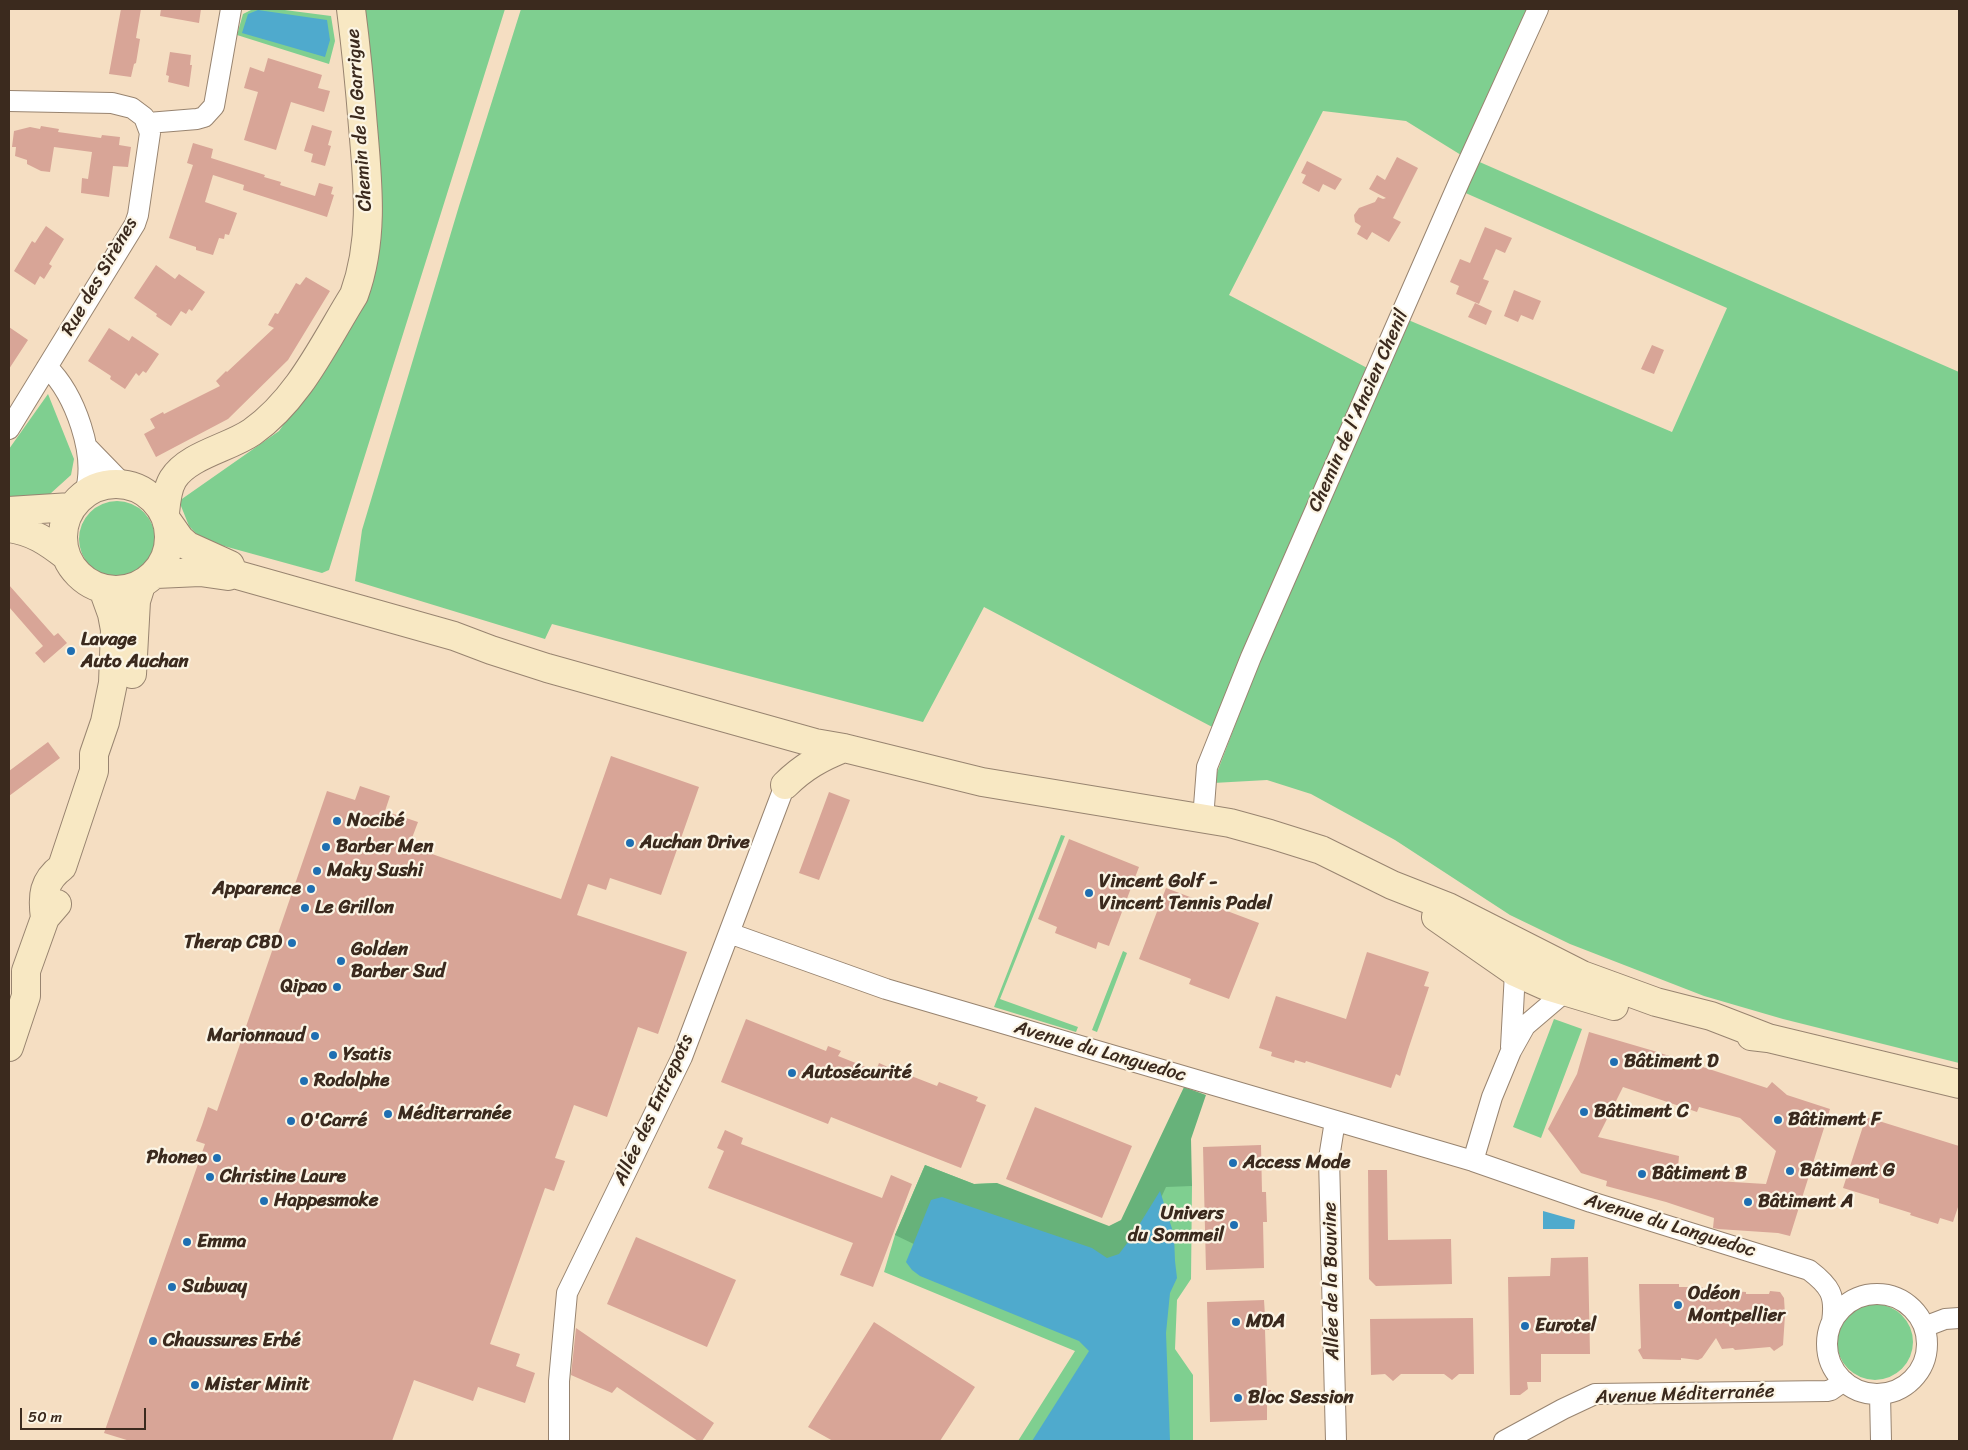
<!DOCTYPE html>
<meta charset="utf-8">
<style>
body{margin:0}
#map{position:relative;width:1968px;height:1450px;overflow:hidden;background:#f5dec2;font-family:Sriracha,sans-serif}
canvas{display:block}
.frame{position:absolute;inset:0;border:10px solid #3b2a1e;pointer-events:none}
.scale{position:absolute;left:20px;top:1408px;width:126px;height:22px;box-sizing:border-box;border:2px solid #3b2a1e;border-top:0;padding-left:6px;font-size:15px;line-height:18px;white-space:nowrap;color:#3b2a1e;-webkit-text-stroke:4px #fcf5e5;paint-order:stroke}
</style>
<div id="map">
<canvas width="1968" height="1450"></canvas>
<div class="frame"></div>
<div class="scale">50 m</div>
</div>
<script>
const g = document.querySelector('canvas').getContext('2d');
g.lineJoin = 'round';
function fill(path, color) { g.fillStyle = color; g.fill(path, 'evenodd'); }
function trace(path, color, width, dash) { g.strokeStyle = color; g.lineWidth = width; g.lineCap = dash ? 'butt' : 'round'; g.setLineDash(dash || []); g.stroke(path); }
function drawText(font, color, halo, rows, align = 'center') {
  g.font = font + ' Sriracha,sans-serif'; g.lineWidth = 4.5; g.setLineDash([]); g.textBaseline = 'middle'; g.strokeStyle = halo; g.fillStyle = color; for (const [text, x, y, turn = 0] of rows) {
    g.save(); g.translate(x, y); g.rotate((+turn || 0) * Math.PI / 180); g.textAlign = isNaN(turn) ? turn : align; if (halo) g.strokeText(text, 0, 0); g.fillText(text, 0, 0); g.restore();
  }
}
fill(new Path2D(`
 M 253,9 L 277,9 L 331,16 L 335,41 L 329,64 L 237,35 L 243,14 Z
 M 363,9 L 505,9 L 329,570 L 322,573 L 202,540 L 189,526 L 179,501 L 279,431 L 311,386 L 361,300 Z
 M 521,9 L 1537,9 L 1475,160 L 1959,372 L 1959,1063 L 1783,1019 L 1704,996 L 1570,944 L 1510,915 L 1395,840 L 1311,794 L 1267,780 L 1213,783 L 1257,668 L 1406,319 L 1672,432 L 1727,308 L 1461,191 L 1461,155 L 1406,121 L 1323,111 L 1229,295 L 1371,370 L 1216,729 L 984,607 L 923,722 L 552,624 L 545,639 L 355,581 L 362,530 L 459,206 Z
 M 48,394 L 74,459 L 71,475 L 50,494 L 9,501 L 9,449 Z
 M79 539a38 38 0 1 1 76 0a38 38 0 1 1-76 0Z
 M 1061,835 L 1065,836 L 1000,999 L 1078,1027 L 1076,1032 L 994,1007 Z
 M 1123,951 L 1127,953 L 1097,1032 L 1092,1030 Z
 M 1554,1019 L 1582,1029 L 1541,1138 L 1513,1127 Z
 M 925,1165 L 974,1184 L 997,1183 L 1084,1339 L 1163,1439 L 1135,1249 L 1167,1183 L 1192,1186 L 1191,1279 L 1177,1300 L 1175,1349 L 1193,1375 L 1193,1441 L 1018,1441 L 1075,1351 L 884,1272 L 895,1235 Z
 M1837 1342a38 38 0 1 1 76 0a38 38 0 1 1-76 0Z`), '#7fcf90');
fill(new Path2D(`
 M 1184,1087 L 1206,1095 L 1191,1139 L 1192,1186 L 1166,1187 L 1143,1237 L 1125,1262 L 920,1247 L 895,1235 L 925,1165 L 974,1184 L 997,1183 L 1109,1226 L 1121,1220 Z`), '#67b27a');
fill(new Path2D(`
 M 258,10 L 327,20 L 330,40 L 325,57 L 242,33 L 248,14 Z
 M 1160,1191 L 1174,1235 L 1175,1261 L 1177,1278 L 1170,1293 L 1166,1333 L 1170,1441 L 1032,1441 L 1089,1351 L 1079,1341 L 920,1276 L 912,1270 L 906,1262 L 931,1200 L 942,1197 L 1092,1248 L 1107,1258 L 1119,1254 L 1131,1238 Z
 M 1543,1211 L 1575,1220 L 1574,1229 L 1543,1229 Z`), '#4faacd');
fill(new Path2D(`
 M 121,9 L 141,9 L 136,38 L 140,39 L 136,63 L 134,64 L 131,77 L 109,74 Z
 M 161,9 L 201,9 L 199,23 L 160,16 Z
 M 170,52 L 191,55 L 190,65 L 192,65 L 189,87 L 168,82 L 169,76 L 166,75 Z
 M 268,58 L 322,75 L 318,88 L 330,91 L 324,112 L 291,102 L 276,150 L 244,140 L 258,92 L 244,88 L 250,67 L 264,72 Z
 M 312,125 L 332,131 L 328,145 L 331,146 L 325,166 L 311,162 L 313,154 L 304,151 Z
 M 41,126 L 59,129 L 58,132 L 101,138 L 102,135 L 120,137 L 119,145 L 131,147 L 128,167 L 113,166 L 109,197 L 81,193 L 82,178 L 88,179 L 92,152 L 54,147 L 50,172 L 41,171 L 27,164 L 27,160 L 15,156 L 16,147 L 12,147 L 14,131 L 30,127 L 40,129 Z
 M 193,143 L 213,149 L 211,158 L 265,175 L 264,177 L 281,182 L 280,185 L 315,196 L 319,183 L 333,187 L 331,194 L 334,195 L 327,217 L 243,190 L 244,185 L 213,175 L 205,202 L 237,213 L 229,235 L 225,234 L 224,239 L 219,238 L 213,255 L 196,250 L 196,247 L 169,238 L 193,165 L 187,163 Z
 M 1397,157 L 1418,168 L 1393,218 L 1401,222 L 1389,242 L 1372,232 L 1367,240 L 1357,234 L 1361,226 L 1355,222 L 1354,215 L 1359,208 L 1375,202 L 1378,197 L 1383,199 L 1386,198 L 1369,189 L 1377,175 L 1385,180 Z
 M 1307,161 L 1342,179 L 1335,190 L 1323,184 L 1319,192 L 1302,183 L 1306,175 L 1301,173 Z
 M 46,226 L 64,239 L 49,264 L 52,266 L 44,279 L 40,276 L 35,285 L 14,271 L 32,241 L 35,243 Z
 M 1485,227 L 1512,238 L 1505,253 L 1496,249 L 1483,279 L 1489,281 L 1479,304 L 1456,294 L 1459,286 L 1450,282 L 1460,259 L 1470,263 Z
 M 156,265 L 175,279 L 179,274 L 205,292 L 192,311 L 189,309 L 186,314 L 181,311 L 171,326 L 156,316 L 157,314 L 134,298 Z
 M 306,277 L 330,291 L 288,360 L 228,419 L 156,457 L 144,434 L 155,428 L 150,419 L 163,412 L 164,414 L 220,386 L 216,381 L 226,371 L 227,372 L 274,328 L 268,325 L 275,313 L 278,314 L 296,283 L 300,285 Z
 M 1514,290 L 1541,301 L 1533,320 L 1521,315 L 1518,322 L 1504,316 Z
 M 1475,303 L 1492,311 L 1486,325 L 1468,317 Z
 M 9,327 L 28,340 L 9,369 Z
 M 109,328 L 129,341 L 132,336 L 159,354 L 146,373 L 143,371 L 139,376 L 136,373 L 125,389 L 110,379 L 111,376 L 88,361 Z
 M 1652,345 L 1664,350 L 1654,374 L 1641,369 Z
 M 9,585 L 54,636 L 58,633 L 67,643 L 44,663 L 35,653 L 43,646 L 9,607 Z
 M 48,742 L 60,758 L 9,796 L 9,771 Z
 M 611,756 L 699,787 L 661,895 L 610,878 L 606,890 L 588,884 L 577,915 L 687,952 L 658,1034 L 638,1027 L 607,1117 L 574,1105 L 555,1158 L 565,1161 L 554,1191 L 545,1188 L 490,1344 L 520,1354 L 516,1366 L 535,1373 L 525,1403 L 478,1387 L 473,1401 L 414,1380 L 392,1441 L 130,1441 L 104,1433 L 205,1144 L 196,1141 L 202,1125 L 208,1107 L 217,1111 L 327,791 L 355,800 L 360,786 L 390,796 L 385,811 L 418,822 L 409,846 L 561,899 Z
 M 829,792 L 850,800 L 819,880 L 799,873 Z
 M 1069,839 L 1139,867 L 1109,946 L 1098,942 L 1096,949 L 1055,933 L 1057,927 L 1038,919 Z
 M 1166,888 L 1259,923 L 1229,999 L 1189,984 L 1191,979 L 1139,959 Z
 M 1367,952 L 1429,972 L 1424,986 L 1429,987 L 1408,1050 L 1400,1076 L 1396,1074 L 1391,1088 L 1306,1061 L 1305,1063 L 1295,1060 L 1294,1063 L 1271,1056 L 1272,1052 L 1259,1048 L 1276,996 L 1346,1019 Z
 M 746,1019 L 826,1051 L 828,1046 L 841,1051 L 838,1056 L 876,1071 L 879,1063 L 888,1067 L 890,1063 L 903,1068 L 901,1072 L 937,1086 L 939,1082 L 978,1097 L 976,1101 L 986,1105 L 961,1168 L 831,1117 L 828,1124 L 721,1082 Z
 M 1589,1032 L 1654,1051 L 1767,1088 L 1772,1082 L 1787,1095 L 1830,1109 L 1790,1236 L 1778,1233 L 1718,1229 L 1713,1228 L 1714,1218 L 1666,1202 L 1606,1186 L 1607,1181 L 1581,1173 L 1548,1129 L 1577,1074 ZM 1623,1087 L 1697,1112 L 1699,1107 L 1740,1118 L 1776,1151 L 1766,1184 L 1716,1181 L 1678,1168 L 1679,1156 L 1598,1137 Z
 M 1035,1107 L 1132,1146 L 1102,1218 L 1006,1179 Z
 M 1866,1117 L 1959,1146 L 1959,1204 L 1953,1222 L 1940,1218 L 1938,1224 L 1910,1215 L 1911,1213 L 1879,1203 L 1879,1199 L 1843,1188 Z
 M 725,1130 L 743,1138 L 741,1144 L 882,1198 L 891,1175 L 912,1184 L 873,1287 L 840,1275 L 853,1243 L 708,1188 L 724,1151 L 717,1148 Z
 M 1261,1145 L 1262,1192 L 1266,1192 L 1267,1222 L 1263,1222 L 1264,1268 L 1206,1270 L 1203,1147 Z
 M 1368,1170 L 1387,1170 L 1388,1240 L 1451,1239 L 1452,1284 L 1376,1286 L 1369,1279 Z
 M 636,1237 L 736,1280 L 707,1347 L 607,1304 Z
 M 1588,1257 L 1590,1354 L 1541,1354 L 1541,1382 L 1527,1382 L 1528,1389 L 1520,1395 L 1510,1395 L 1508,1277 L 1550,1276 L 1551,1258 Z
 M 1639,1284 L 1679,1284 L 1679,1287 L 1694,1287 L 1696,1285 L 1706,1289 L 1708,1295 L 1732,1294 L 1734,1291 L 1746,1292 L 1746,1294 L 1769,1294 L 1770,1291 L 1780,1292 L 1784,1298 L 1785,1315 L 1783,1345 L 1774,1351 L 1770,1347 L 1735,1350 L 1733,1348 L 1722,1349 L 1716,1338 L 1702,1358 L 1698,1360 L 1681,1358 L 1681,1360 L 1643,1359 L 1638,1350 L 1641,1348 Z
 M 1264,1300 L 1265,1316 L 1269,1316 L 1269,1330 L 1265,1330 L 1267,1390 L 1271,1390 L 1271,1404 L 1267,1404 L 1267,1420 L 1210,1422 L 1207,1302 Z
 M 1473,1318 L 1474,1374 L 1459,1374 L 1452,1380 L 1444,1374 L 1401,1374 L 1393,1381 L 1385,1374 L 1371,1375 L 1370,1319 Z
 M 874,1322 L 975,1387 L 940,1441 L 833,1441 L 808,1427 Z
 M 576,1328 L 714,1423 L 702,1441 L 698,1441 L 617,1387 L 612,1393 L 571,1375 Z`), '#d8a597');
const street = new Path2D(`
 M 9,101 L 112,103 L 132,108 L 144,117 L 150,133 L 138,215 L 135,224 L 9,429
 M 148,123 L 197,119 L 204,117 L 214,106 L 231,9
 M 47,367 C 75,394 97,455 85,493
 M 87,447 L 123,484
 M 1203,819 L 1207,767 L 1251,657 L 1460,180 L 1538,9
 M 729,933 L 886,989 L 1473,1161 L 1591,1202 L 1809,1270 C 1830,1286 1836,1295 1832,1322
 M 1511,1047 L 1515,972
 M 1335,1121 L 1329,1158 L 1336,1441
 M 1473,1161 L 1492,1097 L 1511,1051 L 1525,1026 L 1566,991
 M1827 1344a50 50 0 1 1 100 0a50 50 0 1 1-100 0Z
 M 1924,1327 L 1945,1319 L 1959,1318
 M 1880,1394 L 1881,1441
 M 559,1441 L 559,1381 L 567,1293 L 682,1057 L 785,785
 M 1504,1441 L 1563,1409 L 1595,1394 L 1827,1391 L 1831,1390 L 1844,1381`);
const secondary = new Path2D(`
 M63 537a53 53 0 1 1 106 0a53 53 0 1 1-106 0Z
 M 9,511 L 71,507
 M 165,513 C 166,502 167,489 173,479 C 188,455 229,448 252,432 C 299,399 324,343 354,295 C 374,240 368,184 363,127 C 360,88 356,48 351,9
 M 168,522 L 180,539 L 188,546 L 230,565 L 232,570
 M 9,528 C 32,531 48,542 66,556
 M 156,574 L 200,572 L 228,576 L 234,574 L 454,636 L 491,650 L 547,668 L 815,743 L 844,748 L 982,782 L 1230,823 L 1270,834 L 1321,850 L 1392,885 L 1448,907 L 1582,975 L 1656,1002 L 1711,1016 L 1768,1038
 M 132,674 L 136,601 L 141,585
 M 785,785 C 803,767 821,757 844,748
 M 1436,917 L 1515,972 L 1544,985 L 1614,1006
 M 45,918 C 42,896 43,881 62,867 L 94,771 L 94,754 L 105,722 L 113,683 L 115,630 L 112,614 L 103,589
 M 1751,1036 L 1768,1038 L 1959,1084
 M 9,1047 L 26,996 L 26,971 L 45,918 L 57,904`);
trace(street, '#988470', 22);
trace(secondary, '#988470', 30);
trace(street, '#fff', 20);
trace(secondary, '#f8e8c3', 28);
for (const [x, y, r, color] of [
 [71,651,5,"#1f6fb2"],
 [337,821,5,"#1f6fb2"],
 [630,843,5,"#1f6fb2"],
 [326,847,5,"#1f6fb2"],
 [317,871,5,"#1f6fb2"],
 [311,889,5,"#1f6fb2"],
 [1089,893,5,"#1f6fb2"],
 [305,908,5,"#1f6fb2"],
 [292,943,5,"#1f6fb2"],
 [341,961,5,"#1f6fb2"],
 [337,987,5,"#1f6fb2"],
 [315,1036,5,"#1f6fb2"],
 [333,1055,5,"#1f6fb2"],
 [1614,1062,5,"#1f6fb2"],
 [792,1073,5,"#1f6fb2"],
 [304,1081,5,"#1f6fb2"],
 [1584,1112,5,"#1f6fb2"],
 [388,1114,5,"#1f6fb2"],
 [1778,1120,5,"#1f6fb2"],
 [291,1121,5,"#1f6fb2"],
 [217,1158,5,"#1f6fb2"],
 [1233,1163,5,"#1f6fb2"],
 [1790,1171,5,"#1f6fb2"],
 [1642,1174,5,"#1f6fb2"],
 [210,1177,5,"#1f6fb2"],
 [264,1201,5,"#1f6fb2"],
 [1748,1202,5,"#1f6fb2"],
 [1234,1225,5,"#1f6fb2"],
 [187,1242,5,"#1f6fb2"],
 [172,1287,5,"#1f6fb2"],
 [1678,1305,5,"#1f6fb2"],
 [1236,1322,5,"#1f6fb2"],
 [1525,1326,5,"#1f6fb2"],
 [153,1341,5,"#1f6fb2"],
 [195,1385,5,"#1f6fb2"],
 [1238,1398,5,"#1f6fb2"]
]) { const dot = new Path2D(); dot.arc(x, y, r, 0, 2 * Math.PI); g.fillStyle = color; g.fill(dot); trace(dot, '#fcf5e5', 2); }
drawText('19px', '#3b2a1e', '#fcf5e5', [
 ["Chemin de la Garrigue",360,120,-94],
 ["Rue des Sirènes",100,277,-60],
 ["Chemin de l'Ancien Chenil",1359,411,-66],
 ["Avenue du Languedoc",1100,1052,16],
 ["Allée des Entrepots",654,1110,-65],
 ["Avenue du Languedoc",1670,1226,17],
 ["Allée de la Bouvine",1332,1281,-91],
 ["Avenue Méditerranée",1685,1395,-2]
]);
drawText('bold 19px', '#3b2a1e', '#fcf5e5', [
 ["Lavage",81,640],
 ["Auto Auchan",81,662],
 ["Nocibé",347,821],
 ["Auchan Drive",640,843],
 ["Barber Men",336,847],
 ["Maky Sushi",327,871],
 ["Vincent Golf -",1099,882],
 ["Vincent Tennis Padel",1099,904],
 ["Apparence",301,889,"right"],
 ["Le Grillon",315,908],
 ["Therap CBD",282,943,"right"],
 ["Golden",351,950],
 ["Barber Sud",351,972],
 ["Qipao",327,987,"right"],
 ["Marionnaud",305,1036,"right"],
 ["Ysatis",343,1055],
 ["Bâtiment D",1624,1062],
 ["Autosécurité",802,1073],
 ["Rodolphe",314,1081],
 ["Bâtiment C",1594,1112],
 ["Méditerranée",398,1114],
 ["Bâtiment F",1788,1120],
 ["O'Carré",301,1121],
 ["Phoneo",207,1158,"right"],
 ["Access Mode",1243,1163],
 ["Bâtiment G",1800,1171],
 ["Bâtiment B",1652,1174],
 ["Christine Laure",220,1177],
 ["Happesmoke",274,1201],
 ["Bâtiment A",1758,1202],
 ["Univers",1224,1214,"right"],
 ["du Sommeil",1224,1236,"right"],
 ["Emma",197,1242],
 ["Subway",182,1287],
 ["Odéon",1688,1294],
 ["Montpellier",1688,1316],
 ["MDA",1246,1322],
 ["Eurotel",1535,1326],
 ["Chaussures Erbé",163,1341],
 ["Mister Minit",205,1385],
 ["Bloc Session",1248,1398]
], 'left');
</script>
